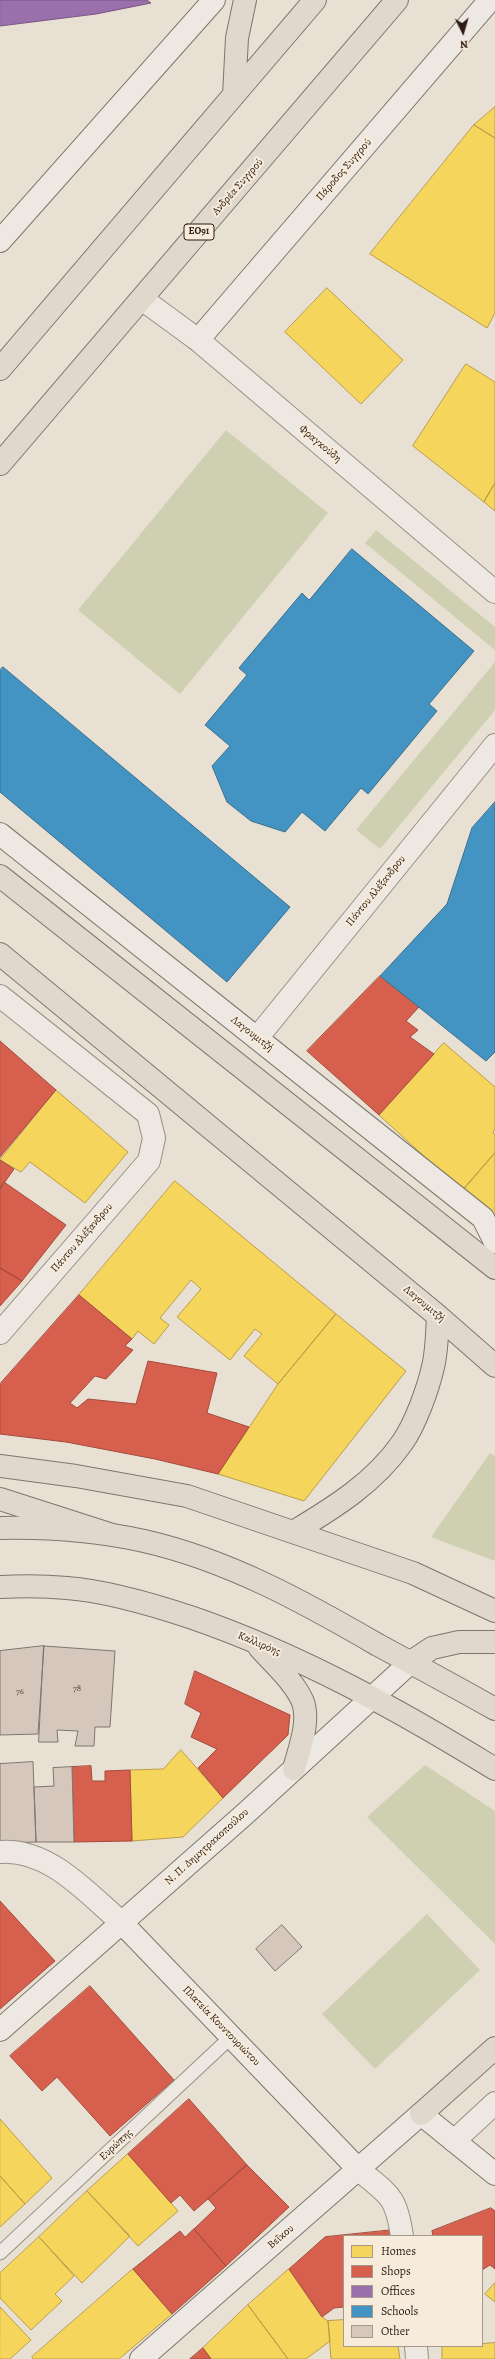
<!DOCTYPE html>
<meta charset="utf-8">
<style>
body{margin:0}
#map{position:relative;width:495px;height:2359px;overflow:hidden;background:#e8e0d2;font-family:Alegreya,serif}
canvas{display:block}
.legend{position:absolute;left:343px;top:2235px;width:140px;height:112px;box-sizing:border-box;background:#f7ecdb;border:1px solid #a6988b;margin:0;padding:5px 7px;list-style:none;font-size:12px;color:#2d1b14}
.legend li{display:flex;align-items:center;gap:8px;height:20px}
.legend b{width:20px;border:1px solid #a6988b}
.north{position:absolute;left:443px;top:12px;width:40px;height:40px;-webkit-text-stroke:3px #f7ecdb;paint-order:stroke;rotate:175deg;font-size:11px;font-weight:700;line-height:16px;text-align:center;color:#2d1b14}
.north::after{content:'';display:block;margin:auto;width:14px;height:18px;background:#2d1b14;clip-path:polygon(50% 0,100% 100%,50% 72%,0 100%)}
</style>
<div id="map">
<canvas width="495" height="2359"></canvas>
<ul class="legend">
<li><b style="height:11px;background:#f6d55c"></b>Homes</li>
<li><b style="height:11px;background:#d6604d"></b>Shops</li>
<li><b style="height:11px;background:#9970ab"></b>Offices</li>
<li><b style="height:11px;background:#4393c3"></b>Schools</li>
<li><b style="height:11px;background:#d5c7bb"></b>Other</li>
</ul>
<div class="north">N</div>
</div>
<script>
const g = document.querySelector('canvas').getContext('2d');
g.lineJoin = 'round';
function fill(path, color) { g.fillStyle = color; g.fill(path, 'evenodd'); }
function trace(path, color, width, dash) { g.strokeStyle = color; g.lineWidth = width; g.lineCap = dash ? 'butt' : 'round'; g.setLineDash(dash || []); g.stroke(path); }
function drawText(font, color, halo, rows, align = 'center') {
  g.font = font + ' Alegreya,serif'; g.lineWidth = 4; g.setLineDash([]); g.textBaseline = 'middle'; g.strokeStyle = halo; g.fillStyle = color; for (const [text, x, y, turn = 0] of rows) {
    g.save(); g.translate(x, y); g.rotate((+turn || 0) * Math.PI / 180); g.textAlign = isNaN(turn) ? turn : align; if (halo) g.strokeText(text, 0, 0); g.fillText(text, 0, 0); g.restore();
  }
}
fill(new Path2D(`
 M 226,430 L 328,513 L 180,694 L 78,610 Z
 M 376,530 L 495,627 L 495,650 L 365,543 Z
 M 495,662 L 495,710 L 380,849 L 356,830 Z
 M 490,1453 L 495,1456 L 495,1561 L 431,1537 Z
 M 425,1765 L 495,1811 L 495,1944 L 367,1817 Z
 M 427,1914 L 480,1970 L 375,2069 L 322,2014 Z`), '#ced0b1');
const homes = new Path2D(`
 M 495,107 L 495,138 L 474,125 Z
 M 474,125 L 495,138 L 495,313 L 487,328 L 370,254 Z
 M 327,288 L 403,360 L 361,404 L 285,332 Z
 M 466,364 L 495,382 L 495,483 L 484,502 L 413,446 Z
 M 495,483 L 495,511 L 484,502 Z
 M 444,1043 L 495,1087 L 495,1129 L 493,1133 L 495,1135 L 495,1153 L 462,1191 L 379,1115 Z
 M 56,1090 L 128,1152 L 85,1203 L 30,1162 L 21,1172 L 0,1160 Z
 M 495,1153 L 495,1219 L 462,1191 Z
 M 175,1181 L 336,1314 L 278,1384 L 244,1356 L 262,1334 L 255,1329 L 230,1360 L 177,1317 L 201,1289 L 191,1280 L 160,1318 L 169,1325 L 154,1344 L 138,1331 L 132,1339 L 79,1295 Z
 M 336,1314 L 406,1371 L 304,1501 L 218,1474 L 278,1384 Z
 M 181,1750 L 223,1798 L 183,1837 L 132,1841 L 130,1770 L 163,1769 Z
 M 0,2119 L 52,2178 L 25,2204 L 0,2176 Z
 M 128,2154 L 178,2211 L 138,2246 L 87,2191 Z
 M 0,2176 L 25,2204 L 0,2227 Z
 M 87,2191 L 130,2236 L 82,2283 L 39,2237 Z
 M 39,2237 L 74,2276 L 55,2294 L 62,2301 L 31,2330 L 0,2298 L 0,2273 Z
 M 133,2269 L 172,2314 L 119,2359 L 33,2359 L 32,2357 Z
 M 289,2269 L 322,2317 L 328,2321 L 330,2341 L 306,2359 L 288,2359 L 248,2305 Z
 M 495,2283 L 495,2302 L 485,2294 Z
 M 248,2305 L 288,2359 L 211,2359 L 203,2348 Z
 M 0,2307 L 31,2340 L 10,2359 L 0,2359 Z
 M 344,2320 L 344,2346 L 398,2346 L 400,2359 L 331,2359 L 328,2321 Z
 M 495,2343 L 495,2359 L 442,2359 L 442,2346 L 482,2346 L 482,2344 Z`);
fill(homes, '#f6d55c');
trace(homes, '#ba9d46', 1);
const shops = new Path2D(`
 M 380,976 L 419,1007 L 406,1021 L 418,1030 L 410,1037 L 434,1054 L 379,1115 L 307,1051 Z
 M 0,1041 L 56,1090 L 0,1157 Z
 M 0,1160 L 14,1169 L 0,1189 Z
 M 4,1182 L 66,1225 L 22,1281 L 0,1268 L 0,1189 Z
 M 0,1268 L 22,1281 L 0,1306 Z
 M 79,1295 L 132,1339 L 125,1346 L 133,1350 L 106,1379 L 95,1376 L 70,1403 L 77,1408 L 88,1399 L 136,1404 L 148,1361 L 217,1373 L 207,1413 L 249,1427 L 218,1474 L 155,1459 L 66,1442 L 0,1434 L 0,1384 Z
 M 195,1671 L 290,1715 L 288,1735 L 223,1798 L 198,1768 L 217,1749 L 191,1737 L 201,1713 L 185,1704 Z
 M 91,1766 L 92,1781 L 105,1781 L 105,1771 L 130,1770 L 132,1841 L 74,1842 L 72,1767 Z
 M 0,1901 L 55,1961 L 0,2009 Z
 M 90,1986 L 174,2080 L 110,2136 L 57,2077 L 42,2091 L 10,2056 Z
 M 189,2099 L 247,2165 L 194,2211 L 180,2195 L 171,2203 L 128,2154 Z
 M 247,2165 L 289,2207 L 226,2266 L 194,2229 L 216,2208 L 208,2199 Z
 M 491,2208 L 495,2211 L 495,2269 L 490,2265 L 482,2270 L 482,2236 L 433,2236 L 432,2231 Z
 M 194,2229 L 226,2266 L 172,2314 L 133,2269 L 180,2231 L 185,2237 Z
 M 393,2230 L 393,2236 L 344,2236 L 344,2307 L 334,2308 L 322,2317 L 289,2269 L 325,2237 Z
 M 203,2348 L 211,2359 L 190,2359 Z`);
fill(shops, '#d6604d');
trace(shops, '#a34b3c', 1);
const offices = new Path2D(`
 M 0,0 L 147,0 L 151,3 L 96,14 L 0,26 Z`);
fill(offices, '#9970ab');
trace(offices, '#79567e', 1);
const schools = new Path2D(`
 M 352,549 L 474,651 L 429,704 L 437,711 L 368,794 L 361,788 L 325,831 L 302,812 L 285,832 L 251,821 L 227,802 L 212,766 L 230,746 L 205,725 L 247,675 L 239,668 L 302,593 L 309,600 Z
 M 3,667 L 290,907 L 227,982 L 0,792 L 0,670 Z
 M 495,802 L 495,1052 L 486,1061 L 380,976 L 447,904 L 472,828 Z`);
fill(schools, '#4393c3');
trace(schools, '#3c6f8e', 1);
const building = new Path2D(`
 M 44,1646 L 115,1651 L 110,1727 L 95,1727 L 94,1746 L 75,1746 L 78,1731 L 57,1730 L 58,1742 L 39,1742 Z
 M 44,1646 L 38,1734 L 0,1735 L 0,1651 Z
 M 33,1762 L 36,1842 L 0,1843 L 0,1764 Z
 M 72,1767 L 74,1842 L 36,1842 L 34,1787 L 54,1786 L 53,1768 Z
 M 282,1925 L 302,1947 L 275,1971 L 256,1949 Z`);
fill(building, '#d5c7bb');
trace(building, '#7d766e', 1);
const lane = new Path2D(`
 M 0,2253 L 231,2037`);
const street = new Path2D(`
 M 142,299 L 198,340 L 495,592
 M 0,996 L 148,1114 L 154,1138 L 149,1161 L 0,1333
 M 257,1038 L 495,745
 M 0,1852 C 49,1848 88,1894 122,1923
 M 454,2141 L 495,2103
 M 359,2170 C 389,2195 396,2195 402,2236
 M 416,2346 L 417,2359`);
const secondary = new Path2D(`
 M 0,241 L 214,0
 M 198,340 L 490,0
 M 0,834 L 483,1218 L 495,1242
 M 122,1923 L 359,2170
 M 0,2030 L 246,1813 L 411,1662
 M 141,2359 L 421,2114 L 495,2174`);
const primary = new Path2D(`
 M 0,876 L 495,1268
 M 0,954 L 438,1316 L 495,1366
 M 0,1466 L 76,1476 L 187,1496 L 413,1573 L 495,1611
 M 0,1528 C 48,1527 98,1531 144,1541 C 228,1560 304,1602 378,1645 C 417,1666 456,1687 495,1709
 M 295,1531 C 335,1507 375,1482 402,1443 C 415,1425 428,1389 433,1367 C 437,1351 437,1333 438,1316
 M 0,1587 C 22,1586 45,1586 67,1588 C 108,1591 154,1605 193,1618 C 300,1655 399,1710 495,1769
 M 259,1647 C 274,1664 294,1681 303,1702 C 310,1722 299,1750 294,1769
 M 411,1662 L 432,1648 L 459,1642 L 495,1642
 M 421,2114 L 495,2048`);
const highway = new Path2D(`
 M 234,95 L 237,38 L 245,0
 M 0,369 L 315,0
 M 0,464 L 397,0
 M 0,1499 L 109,1534`);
trace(lane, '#979087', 15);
trace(street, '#979087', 24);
trace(secondary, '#7d766e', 24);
trace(primary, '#7d766e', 24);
trace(highway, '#7d766e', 24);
trace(lane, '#ede8e1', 13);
trace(street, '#ede8e1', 22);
trace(secondary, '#ede8e1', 22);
trace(primary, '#e0d8cc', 22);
trace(highway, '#e0d8cc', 22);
drawText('9px', '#57463e', null, [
 ["78",77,1689],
 ["76",20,1692]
]);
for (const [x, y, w] of [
 [199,232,30]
]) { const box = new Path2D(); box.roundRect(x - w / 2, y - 8, w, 16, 3); g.fillStyle = '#f7ecdb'; g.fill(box); trace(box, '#2d1b14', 1); }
drawText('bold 10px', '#2d1b14', null, [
 ["ΕΟ91",199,232]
]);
drawText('11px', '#2d1b14', '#f7ecdb', [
 ["Πάροδος Συγγρού",344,170,-49],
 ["Ανδρέα Συγγρού",238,187,-49],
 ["Φραγκούδη",320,444,40],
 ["Πάντου Αλέξανδρου",376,891,-51],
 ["Λαγουμιτζή",252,1034,38],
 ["Πάντου Αλέξανδρου",82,1238,-49],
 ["Λαγουμιτζή",424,1304,40],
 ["Καλλιρόης",259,1644,23],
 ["Ν. Π. Δημητρακοπούλου",207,1847,-42],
 ["Πλατεία Κουντουριώτου",221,2026,46],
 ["Ευρώπης",116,2145,-43],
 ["Βεΐκου",281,2237,-41]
]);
</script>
